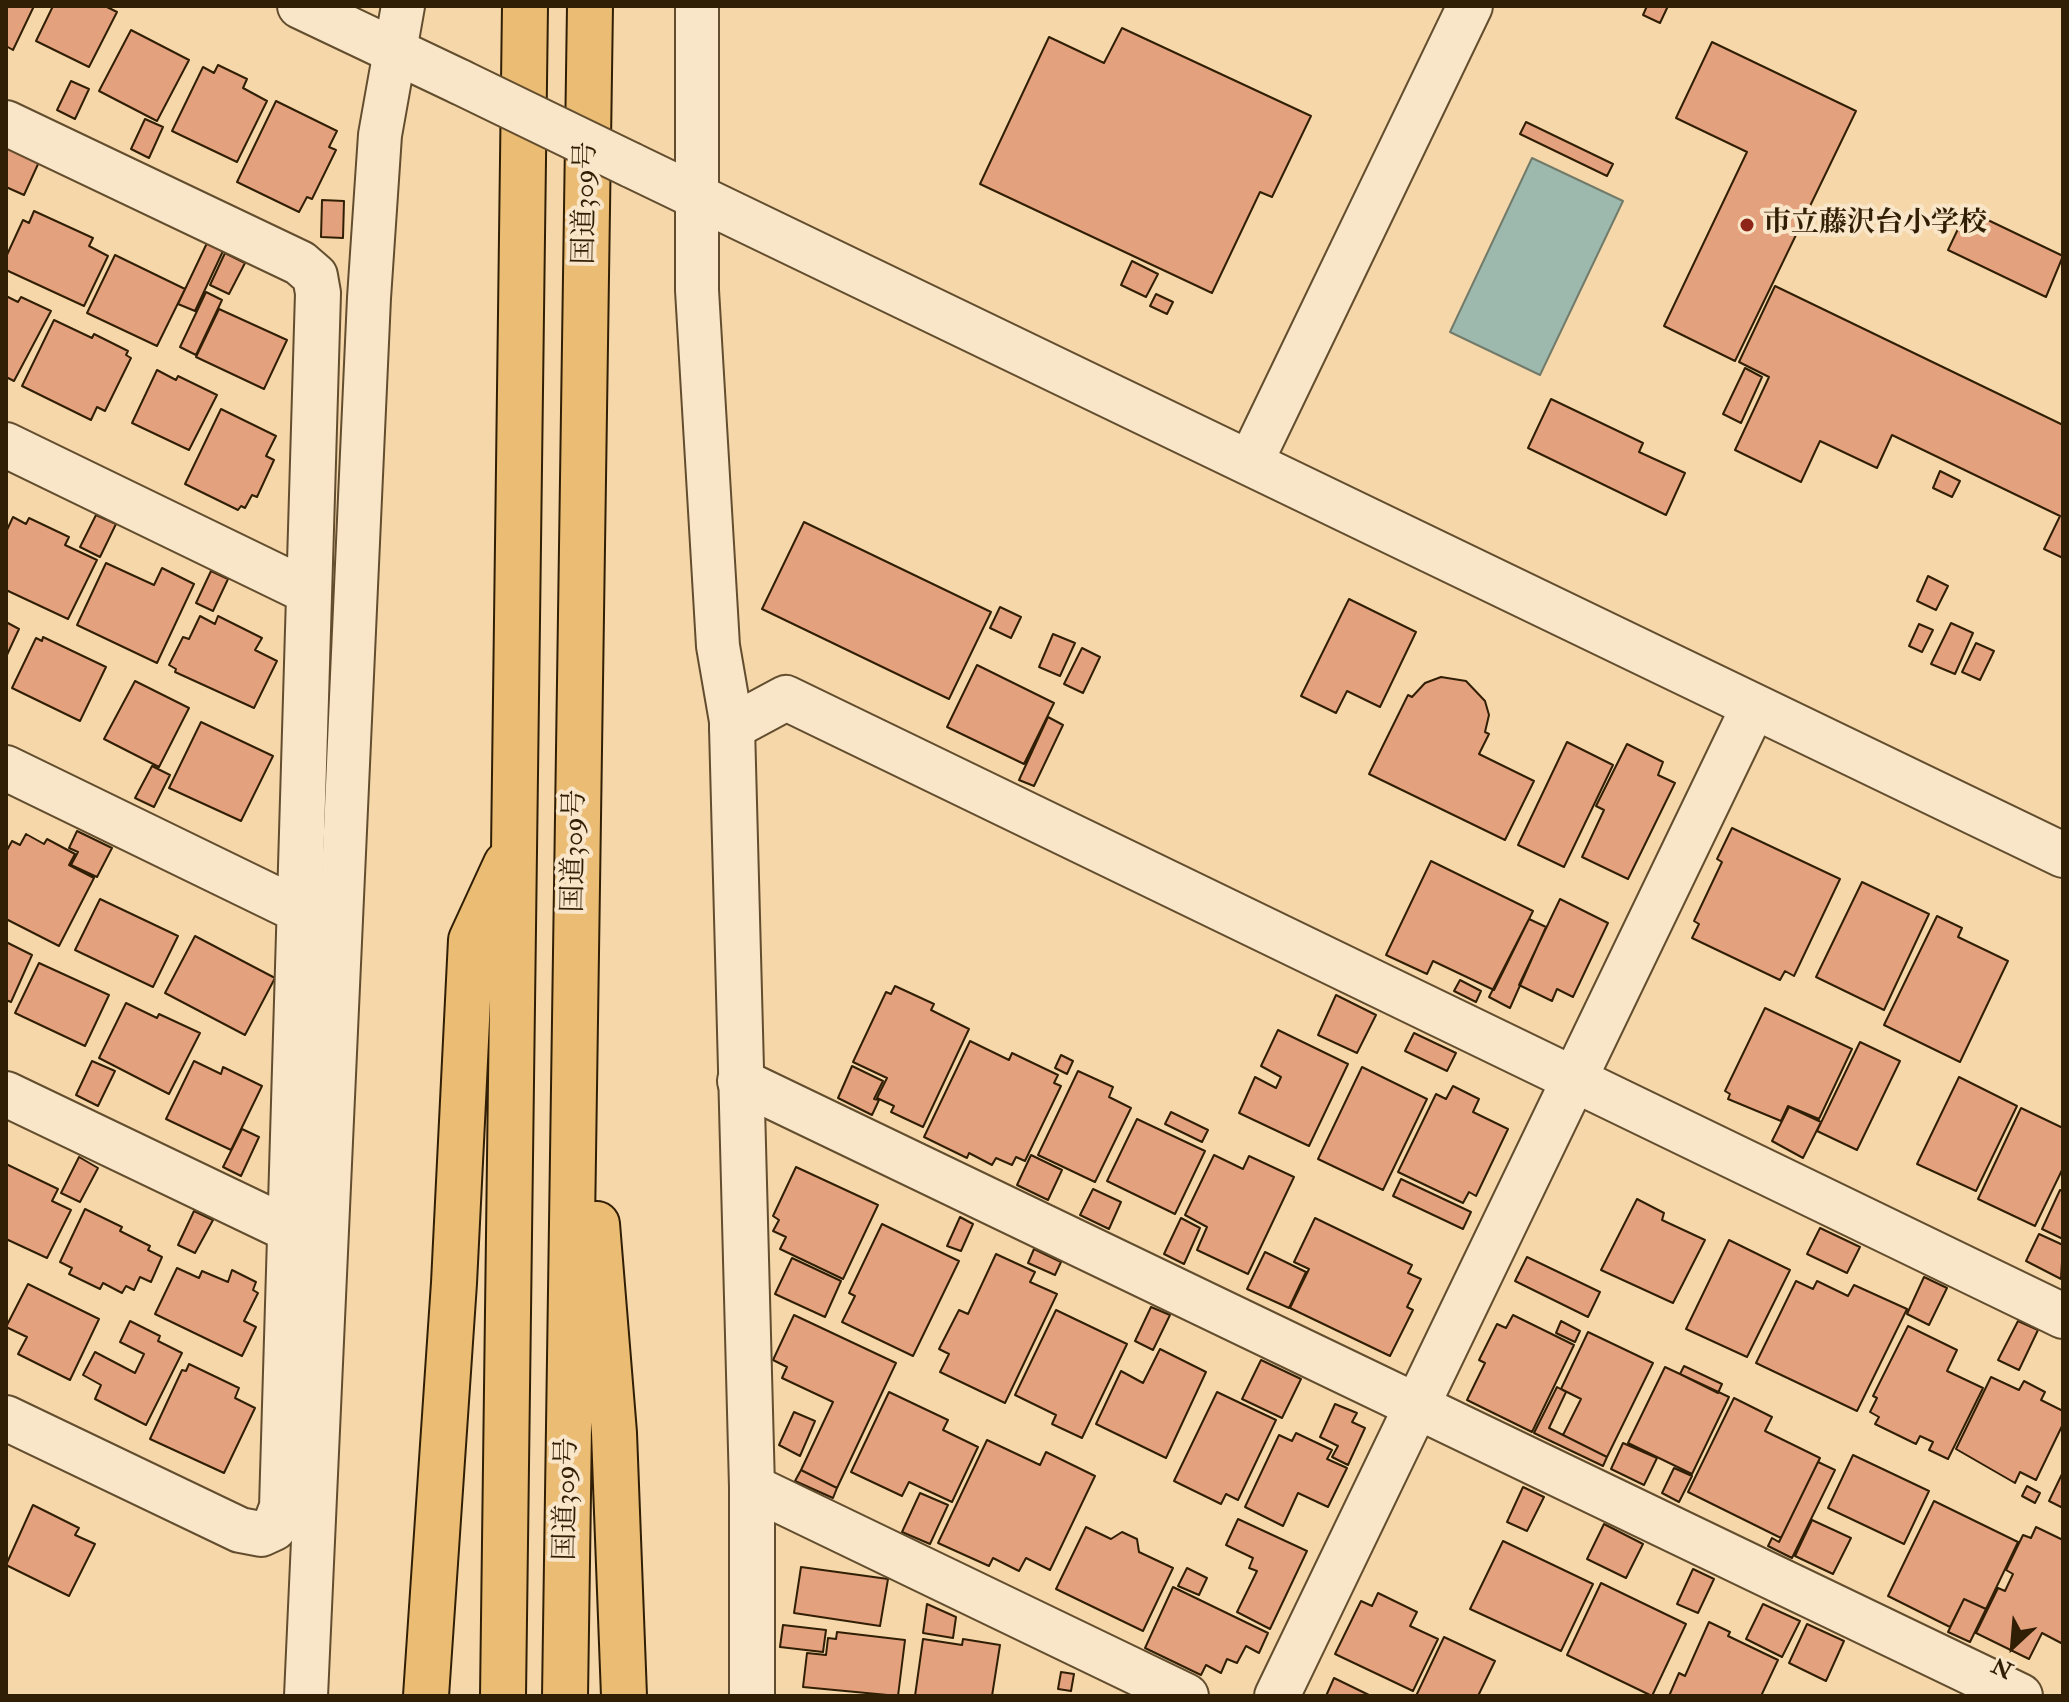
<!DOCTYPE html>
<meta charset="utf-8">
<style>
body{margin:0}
#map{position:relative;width:2069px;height:1702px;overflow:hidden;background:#f6d7a9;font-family:"IM FELL Double Pica",serif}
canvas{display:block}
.frame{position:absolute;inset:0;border:8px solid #311f05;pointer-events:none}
.north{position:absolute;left:1973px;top:1606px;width:80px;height:80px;-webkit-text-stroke:6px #f9e5c7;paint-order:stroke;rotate:206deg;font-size:22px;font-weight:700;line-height:32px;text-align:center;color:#311f05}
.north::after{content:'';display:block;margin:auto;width:28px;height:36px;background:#311f05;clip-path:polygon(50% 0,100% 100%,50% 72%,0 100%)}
</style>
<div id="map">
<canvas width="2069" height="1702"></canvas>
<div class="frame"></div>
<div class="north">N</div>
</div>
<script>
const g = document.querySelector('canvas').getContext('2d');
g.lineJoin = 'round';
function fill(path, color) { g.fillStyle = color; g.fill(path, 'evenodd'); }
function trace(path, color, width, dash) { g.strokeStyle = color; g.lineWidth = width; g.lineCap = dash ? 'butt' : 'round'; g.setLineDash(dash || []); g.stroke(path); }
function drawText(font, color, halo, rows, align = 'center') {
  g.font = font + ' "IM FELL Double Pica","Noto Serif JP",serif'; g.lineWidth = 8; g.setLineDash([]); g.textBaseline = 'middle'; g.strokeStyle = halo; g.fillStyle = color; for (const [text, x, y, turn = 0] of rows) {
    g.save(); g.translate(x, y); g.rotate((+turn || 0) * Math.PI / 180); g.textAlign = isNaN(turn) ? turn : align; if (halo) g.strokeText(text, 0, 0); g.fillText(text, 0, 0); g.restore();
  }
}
const water = new Path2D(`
 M 1532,158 L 1623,201 L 1540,375 L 1450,332 Z`);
fill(water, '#9db9ad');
trace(water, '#727b6a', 2);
const building = new Path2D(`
 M 6,6 L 34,6 L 13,50 L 6,46 Z
 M 53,6 L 105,6 L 117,12 L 89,67 L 36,41 Z
 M 1647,6 L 1668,6 L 1660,23 L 1643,15 Z
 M 1122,28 L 1311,116 L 1272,197 L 1260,192 L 1212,293 L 980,184 L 1049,37 L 1104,63 Z
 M 131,30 L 189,60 L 157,121 L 99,91 Z
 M 1712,42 L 1856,111 L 1735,361 L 1664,326 L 1747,152 L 1676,118 Z
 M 218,65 L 247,79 L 243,88 L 267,101 L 237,162 L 172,131 L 203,67 L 214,73 Z
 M 71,81 L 89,89 L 75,119 L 57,110 Z
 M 276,101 L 337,131 L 329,147 L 336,150 L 312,199 L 307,197 L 299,212 L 237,182 Z
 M 145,119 L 163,127 L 149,158 L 131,149 Z
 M 1526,122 L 1613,164 L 1607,176 L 1520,134 Z
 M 6,147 L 39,162 L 24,195 L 6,187 Z
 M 322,200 L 344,201 L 343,238 L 321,237 Z
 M 1967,210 L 2063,256 L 2046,297 L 1948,250 Z
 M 34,211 L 93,238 L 89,246 L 108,256 L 84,306 L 6,270 L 6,257 L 23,220 L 29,223 Z
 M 207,243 L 223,251 L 195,311 L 178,304 Z
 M 225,253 L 245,263 L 229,294 L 210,285 Z
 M 115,255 L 185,289 L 157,346 L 87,313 Z
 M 1132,261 L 1158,274 L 1146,297 L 1121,285 Z
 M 1775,286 L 2063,425 L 2063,558 L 2044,549 L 2060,516 L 1892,435 L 1877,468 L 1820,441 L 1801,482 L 1735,450 L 1769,377 L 1739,362 Z
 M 206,292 L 222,300 L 196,355 L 180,347 Z
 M 1156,294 L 1173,302 L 1167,314 L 1150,306 Z
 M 6,296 L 18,302 L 21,297 L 51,311 L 14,381 L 6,377 Z
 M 219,309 L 287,340 L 264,389 L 196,357 Z
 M 54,320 L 92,338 L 94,334 L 128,351 L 126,355 L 131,358 L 105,411 L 97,407 L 91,420 L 22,386 Z
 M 1745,368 L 1762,377 L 1741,423 L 1723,414 Z
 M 157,370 L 176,380 L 178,376 L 217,395 L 189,450 L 132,423 Z
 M 1551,399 L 1643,443 L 1639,452 L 1685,473 L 1666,515 L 1528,448 Z
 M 221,409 L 276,436 L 266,456 L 274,460 L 257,497 L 252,495 L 245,508 L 241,506 L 238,510 L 185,484 Z
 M 1940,471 L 1960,481 L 1952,497 L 1933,488 Z
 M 96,515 L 116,524 L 100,557 L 80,547 Z
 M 13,517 L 26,524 L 29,518 L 69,537 L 65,545 L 97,560 L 68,619 L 6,590 L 6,532 Z
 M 804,522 L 991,612 L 949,699 L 762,609 Z
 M 106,563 L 154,585 L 162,568 L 194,584 L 157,663 L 77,625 Z
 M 211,571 L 228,579 L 213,611 L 196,603 Z
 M 1928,576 L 1948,586 L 1936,610 L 1917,601 Z
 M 1349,599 L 1416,632 L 1380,707 L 1347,691 L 1336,713 L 1301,696 Z
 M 1000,607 L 1021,617 L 1011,638 L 990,628 Z
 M 200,616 L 215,624 L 218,616 L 262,638 L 255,650 L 277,661 L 254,708 L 175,672 L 176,669 L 169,665 L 183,637 L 189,639 Z
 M 6,622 L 19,629 L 6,657 Z
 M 1951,623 L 1973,633 L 1955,674 L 1931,664 Z
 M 1919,624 L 1933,630 L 1922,652 L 1909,646 Z
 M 1053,634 L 1075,643 L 1060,676 L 1039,667 Z
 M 43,637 L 106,667 L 80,721 L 12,688 L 36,638 L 42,641 Z
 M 1976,643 L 1994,651 L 1980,680 L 1962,672 Z
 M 1082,648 L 1100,657 L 1083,693 L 1064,684 Z
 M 977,665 L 1054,703 L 1024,764 L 947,727 Z
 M 1441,677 L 1466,681 L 1485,701 L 1489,715 L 1485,732 L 1489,734 L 1479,754 L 1534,781 L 1505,840 L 1369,774 L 1408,695 L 1412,697 L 1425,683 Z
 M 135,681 L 189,708 L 159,767 L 104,739 Z
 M 1048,717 L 1063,725 L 1034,786 L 1019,780 Z
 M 201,722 L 273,756 L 241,821 L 169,788 Z
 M 1567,742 L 1613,765 L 1564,867 L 1518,845 Z
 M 1627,744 L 1663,762 L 1658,775 L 1675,783 L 1628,879 L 1582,857 L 1604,810 L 1596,806 Z
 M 152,766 L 170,775 L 154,807 L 135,798 Z
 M 1732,828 L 1840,879 L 1794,976 L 1785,971 L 1780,980 L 1692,938 L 1699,924 L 1694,921 L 1722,862 L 1717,859 Z
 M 77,831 L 112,848 L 97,877 L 71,865 L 78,852 L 69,848 Z
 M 26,834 L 44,844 L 47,839 L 75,854 L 69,865 L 94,878 L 59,946 L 6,919 L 6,852 L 12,841 L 20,845 Z
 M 1431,861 L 1533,911 L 1494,990 L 1433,961 L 1427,974 L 1386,955 Z
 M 1862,882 L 1929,914 L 1884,1010 L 1816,977 Z
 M 100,899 L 178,936 L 153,987 L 75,950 Z
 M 1560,899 L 1608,923 L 1573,997 L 1557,989 L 1552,1001 L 1519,985 Z
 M 1937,916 L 1962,928 L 1958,937 L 2008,961 L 1960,1062 L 1884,1025 Z
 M 1529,919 L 1546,927 L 1510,1008 L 1489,997 Z
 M 195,936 L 275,978 L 245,1035 L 165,993 Z
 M 6,942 L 32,955 L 11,1002 L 6,1000 Z
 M 39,963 L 109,995 L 85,1046 L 15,1013 Z
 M 1460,980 L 1481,991 L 1476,1002 L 1454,991 Z
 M 895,986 L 934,1004 L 931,1010 L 969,1029 L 923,1127 L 891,1112 L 894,1106 L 877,1098 L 887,1078 L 853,1062 L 886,992 L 891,994 Z
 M 1336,995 L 1376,1015 L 1357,1053 L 1318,1035 Z
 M 126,1003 L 157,1018 L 159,1014 L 200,1033 L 169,1094 L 99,1058 Z
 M 1765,1008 L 1852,1049 L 1819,1119 L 1788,1106 L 1781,1121 L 1728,1099 L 1730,1094 L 1725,1091 Z
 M 1278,1030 L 1348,1064 L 1309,1146 L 1239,1113 L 1255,1077 L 1276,1088 L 1281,1077 L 1261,1066 Z
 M 1414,1033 L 1456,1053 L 1447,1071 L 1405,1051 Z
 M 970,1041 L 1009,1060 L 1012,1053 L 1058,1075 L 1054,1083 L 1061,1086 L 1025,1161 L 1016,1157 L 1012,1165 L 996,1158 L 992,1165 L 969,1153 L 967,1158 L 924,1137 Z
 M 1860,1042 L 1900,1061 L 1857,1150 L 1817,1131 Z
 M 1061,1055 L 1073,1061 L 1067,1074 L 1055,1068 Z
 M 92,1061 L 115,1071 L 98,1106 L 76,1095 Z
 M 194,1061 L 221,1074 L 223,1067 L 262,1086 L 231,1150 L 166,1119 Z
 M 852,1066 L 883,1081 L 874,1099 L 879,1100 L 872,1115 L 838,1098 Z
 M 1362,1067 L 1427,1099 L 1383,1190 L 1318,1159 Z
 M 1078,1071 L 1113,1087 L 1109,1097 L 1131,1108 L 1095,1182 L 1038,1155 Z
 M 1959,1077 L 2017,1106 L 1976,1191 L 1917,1164 Z
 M 1453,1086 L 1479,1099 L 1473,1112 L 1508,1129 L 1476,1196 L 1469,1192 L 1463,1203 L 1398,1172 L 1436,1094 L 1446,1099 Z
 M 1789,1107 L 1821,1122 L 1803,1158 L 1772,1141 Z
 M 2021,1108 L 2063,1128 L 2063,1168 L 2035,1226 L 1978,1199 Z
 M 1171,1112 L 1208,1130 L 1202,1142 L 1165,1124 Z
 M 1137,1119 L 1205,1151 L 1175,1214 L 1107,1181 Z
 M 242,1129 L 259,1137 L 241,1176 L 223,1167 Z
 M 1031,1155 L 1062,1170 L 1048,1200 L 1017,1185 Z
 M 1214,1155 L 1243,1169 L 1249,1156 L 1294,1177 L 1248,1274 L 1197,1250 L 1207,1227 L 1185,1215 Z
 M 79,1157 L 98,1168 L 80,1202 L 61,1193 Z
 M 6,1164 L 58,1189 L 52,1201 L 71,1210 L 47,1258 L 6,1239 Z
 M 796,1167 L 878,1205 L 843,1279 L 780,1249 L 786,1237 L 773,1231 L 779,1220 L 773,1216 Z
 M 1401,1179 L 1471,1212 L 1463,1229 L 1393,1196 Z
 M 1093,1189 L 1121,1202 L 1109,1229 L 1080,1215 Z
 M 2060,1190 L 2063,1191 L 2063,1239 L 2042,1229 Z
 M 1637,1199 L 1664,1213 L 1662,1220 L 1705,1240 L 1673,1303 L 1601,1270 Z
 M 85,1209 L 122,1227 L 120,1231 L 150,1246 L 148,1250 L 162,1257 L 151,1282 L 140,1277 L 134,1290 L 126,1286 L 122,1293 L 103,1283 L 100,1289 L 69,1274 L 72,1268 L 60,1262 Z
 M 194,1211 L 213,1220 L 195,1253 L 178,1245 Z
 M 960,1217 L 973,1224 L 961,1251 L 947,1246 Z
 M 1181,1218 L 1200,1228 L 1184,1264 L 1164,1254 Z
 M 1315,1218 L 1412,1265 L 1408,1273 L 1421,1279 L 1407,1307 L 1413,1310 L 1390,1356 L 1290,1308 L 1309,1269 L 1294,1262 Z
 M 882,1224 L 959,1261 L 913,1356 L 842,1322 L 855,1296 L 849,1293 Z
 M 1820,1228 L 1860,1247 L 1847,1273 L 1807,1254 Z
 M 2039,1234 L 2063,1245 L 2061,1279 L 2026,1261 Z
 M 1729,1240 L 1790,1270 L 1747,1357 L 1686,1329 Z
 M 1034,1249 L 1061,1262 L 1055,1275 L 1028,1263 Z
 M 1265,1252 L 1306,1272 L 1289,1308 L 1247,1289 Z
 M 996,1254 L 1035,1272 L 1030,1282 L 1057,1294 L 1005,1403 L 940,1372 L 949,1354 L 939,1349 L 959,1310 L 968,1314 Z
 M 1527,1257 L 1600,1292 L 1588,1317 L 1515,1281 Z
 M 792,1258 L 841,1281 L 825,1317 L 775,1294 Z
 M 177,1268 L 199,1278 L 202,1271 L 228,1282 L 232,1270 L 256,1282 L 253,1290 L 258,1293 L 244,1321 L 256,1327 L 242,1356 L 155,1314 Z
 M 1924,1277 L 1947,1288 L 1929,1325 L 1907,1314 Z
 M 1796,1281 L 1813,1289 L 1817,1281 L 1848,1296 L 1854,1285 L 1907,1309 L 1857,1411 L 1756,1363 Z
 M 28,1284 L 99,1319 L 70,1380 L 18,1354 L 27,1337 L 6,1327 Z
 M 1151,1307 L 1170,1315 L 1153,1350 L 1135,1341 Z
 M 1056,1310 L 1127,1344 L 1082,1438 L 1052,1424 L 1056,1415 L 1015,1395 Z
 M 794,1315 L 896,1363 L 837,1488 L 801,1470 L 833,1402 L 782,1378 L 787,1367 L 773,1360 Z
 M 1513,1315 L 1574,1345 L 1532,1432 L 1467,1400 L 1485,1363 L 1479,1360 L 1497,1324 L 1506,1328 Z
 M 130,1321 L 160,1336 L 158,1341 L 182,1353 L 146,1425 L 95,1399 L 101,1385 L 83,1375 L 95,1352 L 135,1373 L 144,1354 L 120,1342 Z
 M 1561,1321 L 1580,1331 L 1575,1342 L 1556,1333 Z
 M 2018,1321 L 2038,1330 L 2019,1370 L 1998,1360 Z
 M 1908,1326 L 1957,1350 L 1947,1371 L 1983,1388 L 1948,1459 L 1929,1450 L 1933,1442 L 1920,1436 L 1916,1444 L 1875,1424 L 1879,1417 L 1870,1412 L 1877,1398 L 1873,1396 Z
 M 1588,1332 L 1653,1363 L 1607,1457 L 1563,1435 L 1581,1399 L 1561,1389 Z
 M 1160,1349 L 1206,1372 L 1166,1458 L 1096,1424 L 1121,1371 L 1143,1383 Z
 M 1261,1360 L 1301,1379 L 1282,1418 L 1242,1399 Z
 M 189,1364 L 239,1388 L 235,1398 L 255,1408 L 224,1473 L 150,1439 L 182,1370 L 186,1371 Z
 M 1684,1366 L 1722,1384 L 1718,1393 L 1680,1374 Z
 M 1665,1367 L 1729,1397 L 1692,1474 L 1628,1443 Z
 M 1991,1377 L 2019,1390 L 2024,1381 L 2045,1392 L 2041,1400 L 2063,1411 L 2063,1424 L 2036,1480 L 2020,1472 L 2015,1483 L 1956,1449 Z
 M 1557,1387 L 1566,1392 L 1549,1428 L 1607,1457 L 1603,1466 L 1534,1433 Z
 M 889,1392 L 948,1420 L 943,1430 L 978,1447 L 952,1502 L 909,1482 L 902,1496 L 851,1472 Z
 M 1217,1392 L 1276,1420 L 1238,1500 L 1226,1494 L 1221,1504 L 1174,1481 Z
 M 1734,1398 L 1772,1417 L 1765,1431 L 1820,1458 L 1781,1538 L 1688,1492 Z
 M 1335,1404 L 1357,1413 L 1352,1422 L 1365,1428 L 1348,1465 L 1332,1457 L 1338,1446 L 1320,1437 Z
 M 794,1412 L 815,1421 L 800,1456 L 779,1445 Z
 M 1296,1433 L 1332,1450 L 1327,1459 L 1347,1468 L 1328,1507 L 1298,1493 L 1283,1526 L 1245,1507 L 1279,1435 L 1292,1441 Z
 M 987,1440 L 1040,1465 L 1046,1452 L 1095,1476 L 1050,1570 L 1026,1558 L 1019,1571 L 993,1558 L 989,1566 L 938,1543 Z
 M 1623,1443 L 1657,1458 L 1644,1485 L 1611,1469 Z
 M 1853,1455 L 1929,1491 L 1904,1544 L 1828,1508 Z
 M 1818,1462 L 1835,1470 L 1792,1558 L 1768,1546 L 1772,1538 L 1779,1542 Z
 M 1674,1468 L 1692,1476 L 1679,1502 L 1662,1493 Z
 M 801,1470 L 837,1488 L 833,1498 L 795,1481 Z
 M 2063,1472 L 2063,1508 L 2049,1501 Z
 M 2027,1486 L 2040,1493 L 2035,1503 L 2022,1496 Z
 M 1523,1487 L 1544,1497 L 1527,1531 L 1507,1522 Z
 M 920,1493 L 948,1505 L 930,1544 L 902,1532 Z
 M 1934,1501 L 2018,1542 L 1986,1609 L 1964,1599 L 1950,1627 L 1888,1596 Z
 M 33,1505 L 79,1528 L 75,1535 L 95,1544 L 69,1596 L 6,1565 Z
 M 1238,1519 L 1307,1551 L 1270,1629 L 1237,1612 L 1257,1571 L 1249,1568 L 1253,1558 L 1226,1545 Z
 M 1812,1520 L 1851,1538 L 1833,1574 L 1795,1556 Z
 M 1604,1524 L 1643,1544 L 1626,1578 L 1587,1559 Z
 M 1086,1527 L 1111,1539 L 1122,1532 L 1137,1539 L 1139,1552 L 1173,1568 L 1143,1631 L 1056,1589 Z
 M 2036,1527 L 2063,1540 L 2063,1644 L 2042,1633 L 2029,1659 L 1976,1633 L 1998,1588 L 2005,1591 L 2013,1574 L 2006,1570 L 2023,1535 L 2031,1538 Z
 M 1503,1541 L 1593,1584 L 1561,1651 L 1470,1609 Z
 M 801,1567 L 888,1579 L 880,1626 L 794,1613 Z
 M 1187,1568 L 1207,1578 L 1199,1595 L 1178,1586 Z
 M 1693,1569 L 1714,1579 L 1698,1613 L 1677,1604 Z
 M 1601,1583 L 1686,1624 L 1652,1696 L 1567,1655 Z
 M 1173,1587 L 1268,1633 L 1259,1653 L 1246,1646 L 1237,1663 L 1227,1659 L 1221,1673 L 1206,1665 L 1201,1675 L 1145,1648 Z
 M 1378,1593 L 1417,1612 L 1410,1626 L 1438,1639 L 1413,1691 L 1335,1654 L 1361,1601 L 1372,1606 Z
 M 1964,1599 L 1986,1609 L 1970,1642 L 1948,1632 Z
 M 927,1604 L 956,1617 L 953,1638 L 923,1633 Z
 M 1763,1604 L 1800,1621 L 1782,1657 L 1746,1639 Z
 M 1709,1622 L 1730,1632 L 1728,1636 L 1778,1660 L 1761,1696 L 1669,1696 L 1679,1673 L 1685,1676 Z
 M 1807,1624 L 1844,1641 L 1826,1681 L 1789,1663 Z
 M 783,1625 L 826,1630 L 823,1652 L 780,1647 Z
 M 837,1632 L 905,1640 L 898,1696 L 803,1687 L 807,1653 L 826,1655 L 828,1638 L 836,1639 Z
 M 1444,1637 L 1495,1661 L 1478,1696 L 1416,1696 Z
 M 923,1639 L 962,1645 L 963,1639 L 1000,1645 L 992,1696 L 915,1696 Z
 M 1061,1672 L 1074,1674 L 1071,1691 L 1058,1689 Z
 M 1334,1678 L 1371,1696 L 1326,1696 Z`);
fill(building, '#e3a17d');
trace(building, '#311f05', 2);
const pedestrian = new Path2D(`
 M 697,6 L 697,290 L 718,646 L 732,727
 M 306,1696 L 369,298 L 380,135 L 403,6`);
const minor = new Path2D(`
 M 6,123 L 300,263 L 315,276 L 318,293 L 282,1507 L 274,1528 L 261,1534 L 240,1530 L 6,1418
 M 6,445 L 309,592
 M 732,727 L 786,698 L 2063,1316
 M 6,768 L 300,911
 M 740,1081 L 2020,1696
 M 6,1094 L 290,1230
 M 752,1487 L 1186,1696`);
const tertiary = new Path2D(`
 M 300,6 L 460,82
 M 631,165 L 2063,855
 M 1250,463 L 1470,6
 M 732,727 L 752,1487 L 752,1696
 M 1277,1696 L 1754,706`);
const trunk = new Path2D(`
 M 597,1224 L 614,1433 L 624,1696
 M 426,1696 L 454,1283 L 471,940 L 506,864
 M 503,1696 L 525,6
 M 565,1696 L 590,6`);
trace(pedestrian, '#624d2e', 46);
trace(minor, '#624d2e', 48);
trace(tertiary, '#624d2e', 48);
trace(trunk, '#311f05', 48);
trace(pedestrian, '#f9e5c7', 42);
trace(minor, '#f9e5c7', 44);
trace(tertiary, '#f9e5c7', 44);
trace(trunk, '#ebbc74', 44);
const tertiaryBridge = new Path2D(`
 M 460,82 L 631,165`);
trace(tertiaryBridge, '#624d2e', 48, []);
trace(tertiaryBridge, '#f9e5c7', 44);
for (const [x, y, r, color] of [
 [1747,225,8,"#8f2418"]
]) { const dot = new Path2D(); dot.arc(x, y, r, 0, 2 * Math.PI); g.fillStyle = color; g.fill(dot); trace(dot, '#f9e5c7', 3); }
drawText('28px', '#311f05', '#f9e5c7', [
 ["国道309号",587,203,-89],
 ["国道309号",576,851,-89],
 ["国道309号",568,1499,-89]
]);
drawText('bold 28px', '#311f05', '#f9e5c7', [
 ["市立藤沢台小学校",1763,225]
], 'left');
</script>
